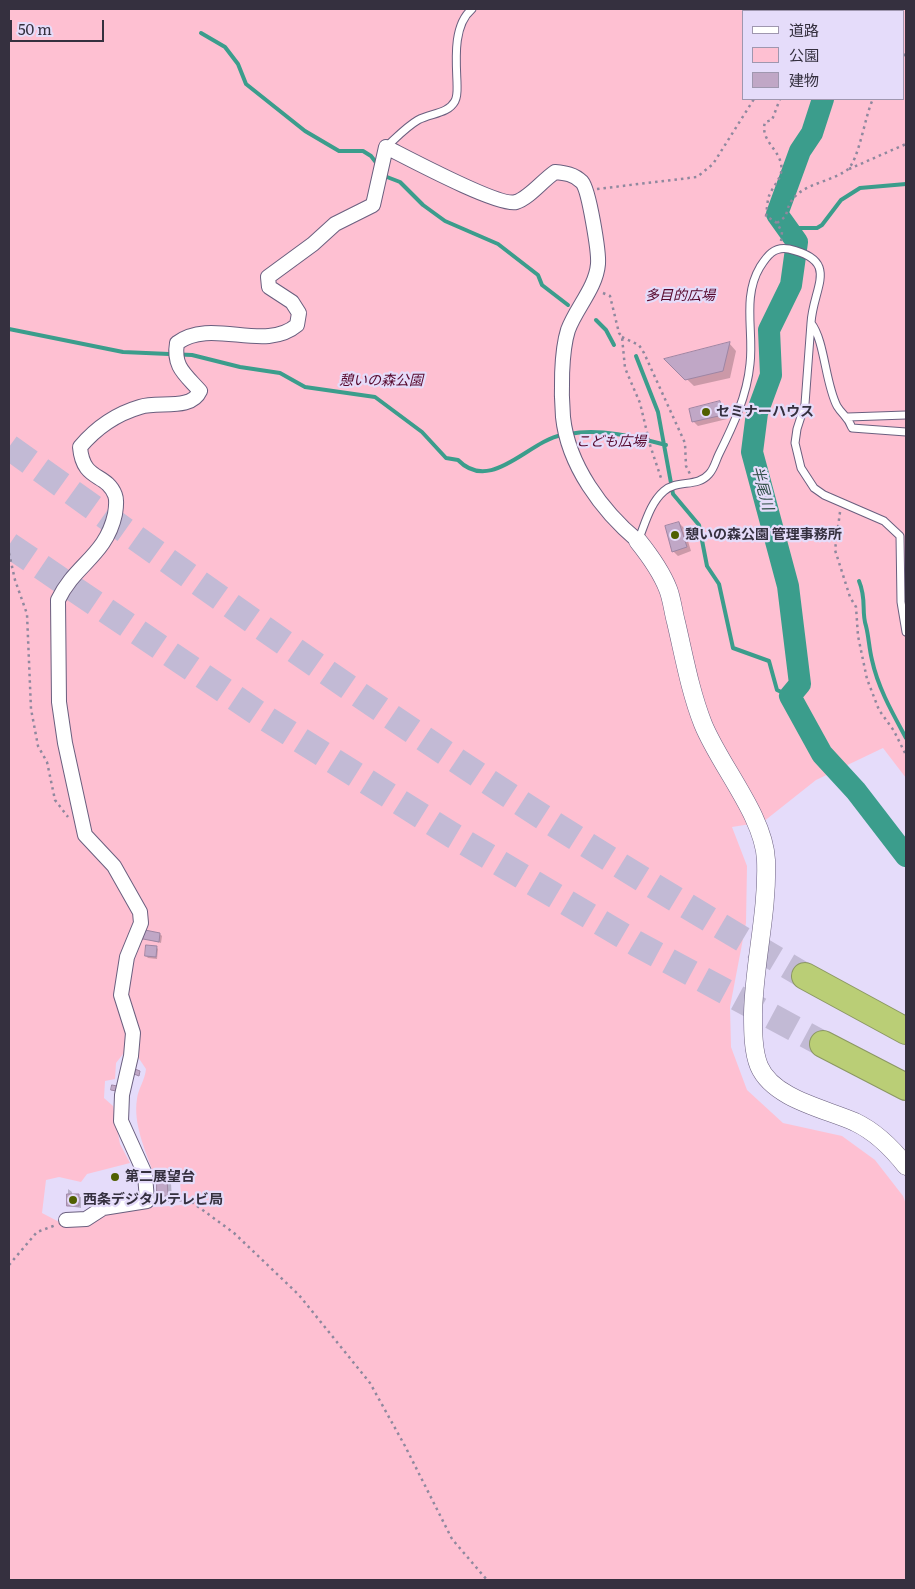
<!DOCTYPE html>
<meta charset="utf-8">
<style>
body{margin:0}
#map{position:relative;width:915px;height:1589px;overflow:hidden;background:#e5dcfa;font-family:Literata,"Noto Sans JP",serif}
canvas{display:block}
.frame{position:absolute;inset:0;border:10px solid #35303f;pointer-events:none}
.legend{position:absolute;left:742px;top:10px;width:162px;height:90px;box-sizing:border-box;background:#e5dcfa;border:1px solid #9f97af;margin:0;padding:6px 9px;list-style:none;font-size:15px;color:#35303f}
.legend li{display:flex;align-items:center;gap:10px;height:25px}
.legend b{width:25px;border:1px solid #9f97af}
.scale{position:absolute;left:10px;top:20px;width:94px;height:22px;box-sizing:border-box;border:2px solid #35303f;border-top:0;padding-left:6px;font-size:15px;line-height:18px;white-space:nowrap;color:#35303f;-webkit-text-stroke:4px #e5dcfa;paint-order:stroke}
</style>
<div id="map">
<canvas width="915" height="1589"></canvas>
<div class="frame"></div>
<ul class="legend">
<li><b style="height:6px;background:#fff"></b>道路</li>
<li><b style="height:14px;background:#fec0d2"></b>公園</li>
<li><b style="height:14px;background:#c0a7c6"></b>建物</li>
</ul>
<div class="scale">50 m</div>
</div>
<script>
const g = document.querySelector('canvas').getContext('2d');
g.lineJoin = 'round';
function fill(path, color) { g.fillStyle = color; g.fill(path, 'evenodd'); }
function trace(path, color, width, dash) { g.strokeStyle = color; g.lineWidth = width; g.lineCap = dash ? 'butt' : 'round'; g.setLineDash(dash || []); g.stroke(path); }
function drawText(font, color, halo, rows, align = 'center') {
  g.font = font + ' Literata,"Noto Sans JP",serif'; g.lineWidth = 4.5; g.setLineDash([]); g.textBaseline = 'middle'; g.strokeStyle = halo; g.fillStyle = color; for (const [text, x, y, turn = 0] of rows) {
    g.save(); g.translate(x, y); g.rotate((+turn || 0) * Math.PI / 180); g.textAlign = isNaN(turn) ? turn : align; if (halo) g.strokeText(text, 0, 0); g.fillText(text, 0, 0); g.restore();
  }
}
fill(new Path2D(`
 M 9,9 L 906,9 L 906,778 L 883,748 L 816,780 L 763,822 L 732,827 L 747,866 L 746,923 L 730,1007 L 731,1047 L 747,1090 L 783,1123 L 842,1136 L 875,1160 L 903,1196 L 906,1204 L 906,1580 L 9,1580 ZM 744,11 L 904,11 L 904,99 L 744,99 ZM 127,1049 L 138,1057 L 146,1069 C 145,1080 138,1089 137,1099 C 133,1123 145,1150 153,1172 L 179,1170 L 182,1205 L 103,1211 L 65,1225 L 42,1213 L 46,1180 L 59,1177 L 81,1182 L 87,1174 L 130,1163 L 120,1144 L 113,1106 L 104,1098 L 105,1081 L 115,1079 L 116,1063 Z`), '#fec0d2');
fill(new Path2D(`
 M 729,343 L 736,351 L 730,378 L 694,386 L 667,360 Z
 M 719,402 L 724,407 L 727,419 L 698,426 L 693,421 Z
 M 679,523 L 684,528 L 691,551 L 678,556 L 673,551 Z
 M 160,934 L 162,936 L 161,943 L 145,939 Z
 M 156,947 L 158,949 L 157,959 L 148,958 L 146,956 Z
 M 166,1178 L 171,1183 L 172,1200 L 163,1201 L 158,1196 Z
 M 68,1189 L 72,1192 L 72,1195 L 81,1197 L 81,1208 L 68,1206 Z`), '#0003');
trace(new Path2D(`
 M 201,33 L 225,47 L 238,64 L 246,84 L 305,131 L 339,151 L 363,151 L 371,156 L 378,165
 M 384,173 L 387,177 L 400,182 L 423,205 L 445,221 L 498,244 L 538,275 L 542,285 L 568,305
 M 792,234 L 793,228 L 817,228 L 822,225 L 841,200 L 860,188 L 906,184
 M 596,320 L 606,330 L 614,345
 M 9,329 L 123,352 L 192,355 L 240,367 L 280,373 L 305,387 L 375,397 L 422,432 L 446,458 L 458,460 C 491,494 528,441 562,435
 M 636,356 L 658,412 L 673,494 L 699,525 L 707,566 L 719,584 L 733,648 L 769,661 L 777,690 L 790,696
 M 569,434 C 600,428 636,437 666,445
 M 859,581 C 867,600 861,611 866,626 C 869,638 869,648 872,660 C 878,688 893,714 906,738`), '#3b9d8c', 4);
trace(new Path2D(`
 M 828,9 L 829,11
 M 823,99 L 812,133 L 800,151 L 777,214 L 797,242 L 791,285 L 769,330 L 771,375 L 757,413 L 752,452 L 788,586 L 800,684 L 790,696 L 822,754 L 856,791 L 906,856`), '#3b9d8c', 22);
const building = new Path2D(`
 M 730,342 L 723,371 L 685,380 L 664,359 Z
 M 720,401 L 723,415 L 692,422 L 689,409 Z
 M 679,522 L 687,547 L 672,552 L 665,526 Z
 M 145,930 L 160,933 L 159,942 L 143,939 Z
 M 146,945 L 157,946 L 156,957 L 145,956 Z
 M 135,1069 L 140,1071 L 139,1076 L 134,1074 Z
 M 112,1085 L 117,1086 L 116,1091 L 111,1090 Z
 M 157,1177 L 167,1177 L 168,1196 L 157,1196 Z
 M 67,1194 L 79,1194 L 79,1206 L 67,1206 Z`);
fill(building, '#c0a7c6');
trace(building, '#9e86a4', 1);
trace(new Path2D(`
 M 9,447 C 166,560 324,673 486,780 C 590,849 698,913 805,976
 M 9,545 L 262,716 L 452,835 L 637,944 L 823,1044`), '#c2bad5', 26, [26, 13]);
const service = new Path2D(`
 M 386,147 C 396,138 406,127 418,120 C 431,113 448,114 455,101 C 458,95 457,89 457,82 C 456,59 453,25 472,9
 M 811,323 L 805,404 L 797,429 L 795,443 L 801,468 L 814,488 L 824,495 L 884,521 L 900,536 L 901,602 L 906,632
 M 848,417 L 906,415
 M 638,541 C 645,524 650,503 664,491 C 678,479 697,488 709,474 C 714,469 716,460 719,454 C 733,426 747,396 750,364 C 754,332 742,297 760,267 C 767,256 774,246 789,249 C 841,261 813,287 811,323 C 825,341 825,383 837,406 C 843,416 847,415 852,428 L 906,432`);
const minor = new Path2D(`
 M 66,1220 L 86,1219 L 103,1208 L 147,1201 L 145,1174 L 121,1121 L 122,1095 L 131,1056 L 133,1033 L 121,995 L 127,957 L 141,923 L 140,912 L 114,866 L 85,835 L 65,743 L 59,702 L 58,600 C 75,564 106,556 115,514 C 116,508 117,500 115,495 C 106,472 83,482 80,447 C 96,428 116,414 140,407 C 159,401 191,411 200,391 C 185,374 173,367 177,343 C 212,317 264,353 297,325 L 299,313 L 292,302 L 269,287 L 268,277 L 313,244 L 335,224 L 373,205 L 386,147 C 406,157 499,207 516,202 C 529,198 542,181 555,172 C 565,173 574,174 582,182 C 589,190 599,252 598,264 C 596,288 576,308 568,330 C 561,352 561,393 563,417 C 568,465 602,511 638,541`);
const tertiary = new Path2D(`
 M 638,541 C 650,556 661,571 668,589 C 672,599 673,611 676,622 C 684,656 690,691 703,724 C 720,766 764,816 766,860 C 768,912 754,963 753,1014 C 753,1031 753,1051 759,1066 C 773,1099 826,1109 855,1122 C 876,1132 892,1148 906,1166`);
const motorway = new Path2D(`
 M 805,976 L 906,1031
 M 823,1044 L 906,1087`);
trace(service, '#6a5f7f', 9);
trace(minor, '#6a5f7f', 16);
trace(tertiary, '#6a5f7f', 19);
trace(motorway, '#8b9763', 28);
trace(new Path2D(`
 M 755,9 L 756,11
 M 807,9 L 810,11
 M 904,56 L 906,53
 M 849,169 L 906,144
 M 597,189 L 697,177 L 713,164 L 754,99
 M 777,223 L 766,216 C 767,210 767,202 769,196 C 773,185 784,177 781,164 C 778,148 760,140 765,122 L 772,120 L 780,99
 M 781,241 L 782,232 L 777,223 L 786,216 C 791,183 824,186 847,170 C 859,161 865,115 873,99
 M 603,293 L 610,296 L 619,333 L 622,337 L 625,368 L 640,403 L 650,445 L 662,481
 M 622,337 L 639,345 L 644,353 L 685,443 L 686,466 L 690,474
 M 840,512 L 835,550 L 850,597 L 856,607 L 858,636 L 867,679 L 879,710 L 894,731 L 906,755
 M 9,553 L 15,580 L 27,614 L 31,709 L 38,746 L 47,762 L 55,800 L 68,817
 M 160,1201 L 189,1200 L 234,1233 L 299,1295 L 370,1383 L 405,1446 L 452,1539 L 487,1580
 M 9,1265 L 37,1232 L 56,1225`), '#8f889e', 2.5, [2.5, 4]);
trace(service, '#fff', 7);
trace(minor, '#fff', 14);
trace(tertiary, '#fff', 18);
trace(motorway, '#bace76', 26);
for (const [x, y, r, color] of [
 [706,412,5,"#505f00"],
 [675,535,5,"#505f00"],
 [115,1177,5,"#505f00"],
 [73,1200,5,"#505f00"]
]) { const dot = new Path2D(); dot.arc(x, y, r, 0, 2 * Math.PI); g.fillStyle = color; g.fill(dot); trace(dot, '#e5dcfa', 2); }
drawText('italic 14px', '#55062b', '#e5dcfa', [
 ["多目的広場",680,296],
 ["憩いの森公園",381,381],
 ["こども広場",611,442]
]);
drawText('bold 14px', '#35303f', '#e5dcfa', [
 ["セミナーハウス",716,412],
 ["憩いの森公園 管理事務所",685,535],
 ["第二展望台",125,1177],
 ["西条デジタルテレビ局",83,1200]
], 'left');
drawText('italic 15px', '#314f49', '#e5dcfa', [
 ["半尾川",762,488,75]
]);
</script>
